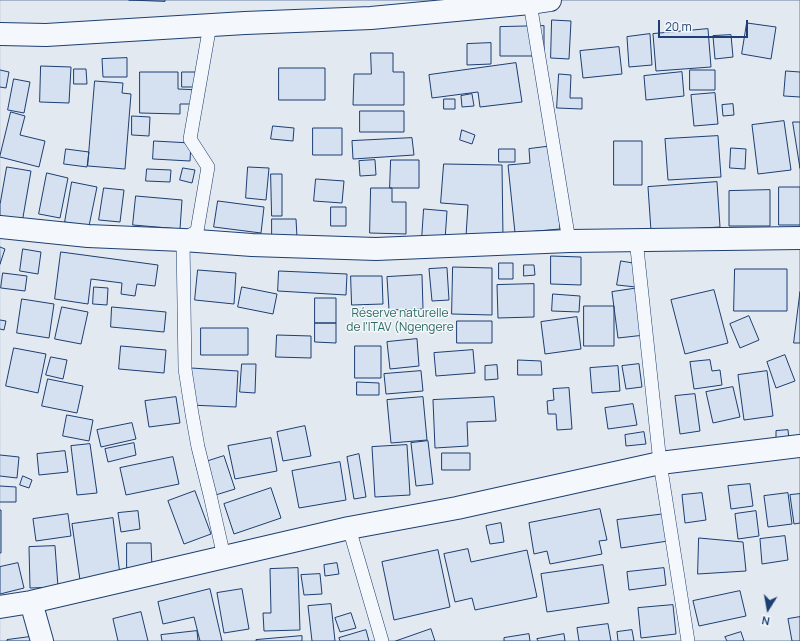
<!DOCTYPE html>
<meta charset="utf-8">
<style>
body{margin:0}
#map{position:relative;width:800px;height:641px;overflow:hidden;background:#f4f7fb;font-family:Manrope,sans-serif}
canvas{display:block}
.north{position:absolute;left:748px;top:589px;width:40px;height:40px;-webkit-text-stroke:3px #f4f7fb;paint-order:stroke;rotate:191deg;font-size:11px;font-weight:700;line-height:16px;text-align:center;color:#1d3f73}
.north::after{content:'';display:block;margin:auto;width:14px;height:18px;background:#1d3f73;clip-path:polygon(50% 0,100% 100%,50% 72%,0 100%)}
.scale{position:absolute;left:658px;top:20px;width:90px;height:18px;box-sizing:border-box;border:2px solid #1d3f73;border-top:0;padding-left:5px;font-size:12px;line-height:14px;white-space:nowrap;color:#1d3f73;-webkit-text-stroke:3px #f4f7fb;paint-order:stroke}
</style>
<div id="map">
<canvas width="800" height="641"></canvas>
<div class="north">N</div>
<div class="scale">20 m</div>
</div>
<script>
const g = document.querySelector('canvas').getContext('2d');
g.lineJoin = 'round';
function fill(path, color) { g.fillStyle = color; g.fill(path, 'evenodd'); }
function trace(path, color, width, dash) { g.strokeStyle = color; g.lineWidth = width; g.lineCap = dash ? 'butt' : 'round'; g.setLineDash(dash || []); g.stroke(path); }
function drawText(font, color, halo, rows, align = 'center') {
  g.font = font + ' Manrope,sans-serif'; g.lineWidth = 3; g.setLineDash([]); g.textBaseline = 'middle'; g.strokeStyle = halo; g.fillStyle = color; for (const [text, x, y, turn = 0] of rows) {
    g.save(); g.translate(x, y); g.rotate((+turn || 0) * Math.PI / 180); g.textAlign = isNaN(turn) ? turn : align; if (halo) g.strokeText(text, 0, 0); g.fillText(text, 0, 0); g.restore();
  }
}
const green = new Path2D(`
 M 0,0 L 800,0 L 800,641 L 0,641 Z`);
fill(green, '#e3e9f0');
trace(green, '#687fa3', 1);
const building = new Path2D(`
 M 129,0 L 165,0 L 165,1 Z
 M 552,20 L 571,21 L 569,59 L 551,58 Z
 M 747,23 L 776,27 L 771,59 L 742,54 Z
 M 544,26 L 544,56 L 500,56 L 500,27 Z
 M 708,29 L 711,67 L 656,71 L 653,34 Z
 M 650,34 L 652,65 L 629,67 L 627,37 Z
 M 731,35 L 733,57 L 715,59 L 713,36 Z
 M 491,43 L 491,64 L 467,65 L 467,44 Z
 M 619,47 L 622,74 L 583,78 L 580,51 Z
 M 371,53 L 393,53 L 393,72 L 404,72 L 404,105 L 353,105 L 354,74 L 371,74 Z
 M 127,58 L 127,77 L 103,77 L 102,59 Z
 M 516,63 L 522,102 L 480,107 L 478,92 L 432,98 L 429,75 Z
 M 41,66 L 71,67 L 69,103 L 40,102 Z
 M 279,68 L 325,68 L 325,100 L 279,100 Z
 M 74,69 L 86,69 L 87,84 L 74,84 Z
 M 0,70 L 9,72 L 6,88 L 0,87 Z
 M 690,70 L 715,70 L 715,90 L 690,90 Z
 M 786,71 L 800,72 L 800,97 L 784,96 Z
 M 140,72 L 178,72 L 178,89 L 200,90 L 200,104 L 180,104 L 180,114 L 140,113 Z
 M 182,72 L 202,72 L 202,87 L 182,87 Z
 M 682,72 L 684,96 L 646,100 L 644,76 Z
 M 559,74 L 571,75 L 570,98 L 582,98 L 582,109 L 557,108 Z
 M 14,79 L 30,82 L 24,113 L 8,110 Z
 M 95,81 L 123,83 L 122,93 L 131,94 L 125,169 L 88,166 Z
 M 715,93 L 718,124 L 694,126 L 691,95 Z
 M 472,94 L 474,106 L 462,107 L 461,96 Z
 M 444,99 L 455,99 L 455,109 L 444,109 Z
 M 733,104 L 734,115 L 723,116 L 722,105 Z
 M 360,111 L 404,111 L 404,132 L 360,132 Z
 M 11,112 L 25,116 L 20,135 L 45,141 L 39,167 L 0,157 Z
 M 132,116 L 150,117 L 149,136 L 132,135 Z
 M 784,121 L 791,170 L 758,174 L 752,125 Z
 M 793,122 L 800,122 L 800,168 Z
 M 273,126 L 294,128 L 293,141 L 271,139 Z
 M 313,128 L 342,128 L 342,155 L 313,155 Z
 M 462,130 L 475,135 L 472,144 L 460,140 Z
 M 718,136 L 721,177 L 668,180 L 665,139 Z
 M 412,138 L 414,155 L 353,159 L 352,141 Z
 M 154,141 L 191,143 L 190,161 L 153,159 Z
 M 614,141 L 642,141 L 642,185 L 614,185 Z
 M 553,146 L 560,229 L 515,233 L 508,165 L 530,163 L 529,149 Z
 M 731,148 L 746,149 L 745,169 L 730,168 Z
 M 66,149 L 89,152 L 87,167 L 64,164 Z
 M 499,149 L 515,149 L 515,162 L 499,162 Z
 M 375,160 L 376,175 L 360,176 L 359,161 Z
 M 391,160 L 419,160 L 419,188 L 390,188 Z
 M 444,164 L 502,165 L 503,238 L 466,236 L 468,205 L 441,203 Z
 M 7,167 L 31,171 L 22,223 L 0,219 L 0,205 Z
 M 248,167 L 269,168 L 266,200 L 246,198 Z
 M 183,168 L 195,170 L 192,183 L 180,180 Z
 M 147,169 L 171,170 L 170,182 L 146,181 Z
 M 47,173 L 68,178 L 60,218 L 39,214 Z
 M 271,174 L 282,174 L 282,216 L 272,216 Z
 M 316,179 L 344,181 L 342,203 L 314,201 Z
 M 72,182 L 97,187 L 89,226 L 65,222 Z
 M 717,182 L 720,227 L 651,231 L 648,187 Z
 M 779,187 L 800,187 L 800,225 L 779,225 Z
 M 104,188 L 124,190 L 120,222 L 99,220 Z
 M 371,188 L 392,188 L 392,202 L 406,202 L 406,234 L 370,233 Z
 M 770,190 L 770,226 L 729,226 L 729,191 Z
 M 136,196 L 182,200 L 180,229 L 133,225 Z
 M 218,201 L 264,207 L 261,233 L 214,227 Z
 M 331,207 L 346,207 L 346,226 L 331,226 Z
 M 424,209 L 447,211 L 445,240 L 422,239 Z
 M 272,219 L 296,219 L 297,237 L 272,237 Z
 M 0,247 L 5,249 L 0,264 Z
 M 23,249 L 41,252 L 38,274 L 20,271 Z
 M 61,252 L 158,265 L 155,286 L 137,284 L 135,296 L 121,294 L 122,283 L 91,279 L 88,304 L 55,299 Z
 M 551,256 L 581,257 L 581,285 L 551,284 Z
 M 621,261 L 639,264 L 636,287 L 617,285 Z
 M 499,263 L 513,263 L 513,279 L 499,279 Z
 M 524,265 L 534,265 L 535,275 L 524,276 Z
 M 453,267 L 492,268 L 492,315 L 452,314 Z
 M 447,268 L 449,300 L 432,301 L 429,269 Z
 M 735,269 L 787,269 L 787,311 L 734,311 Z
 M 198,270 L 236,273 L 234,304 L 195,300 Z
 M 279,271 L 347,274 L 346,295 L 278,291 Z
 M 3,273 L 27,276 L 25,291 L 1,288 Z
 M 422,275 L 423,309 L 389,310 L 387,277 Z
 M 351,276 L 382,276 L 383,304 L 352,305 Z
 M 534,284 L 534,317 L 498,318 L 497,285 Z
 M 94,287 L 108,288 L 107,305 L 93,304 Z
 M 242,287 L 277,294 L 273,314 L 238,307 Z
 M 639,288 L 645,335 L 618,338 L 612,292 Z
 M 714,290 L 728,343 L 685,354 L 671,300 Z
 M 800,292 L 800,343 L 794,343 Z
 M 553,294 L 580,296 L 579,312 L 552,311 Z
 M 315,298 L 336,298 L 336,323 L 315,323 Z
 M 22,299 L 54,304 L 49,338 L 17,333 Z
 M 584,306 L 614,306 L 614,346 L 584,346 Z
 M 62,307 L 88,312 L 81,344 L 55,339 Z
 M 112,307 L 166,312 L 164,332 L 111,327 Z
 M 749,316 L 759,340 L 740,348 L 730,324 Z
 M 577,317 L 581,349 L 545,354 L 541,322 Z
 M 0,320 L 6,321 L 4,330 L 0,329 Z
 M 457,321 L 492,321 L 492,343 L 457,343 Z
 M 315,323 L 336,323 L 336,343 L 315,342 Z
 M 201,328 L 248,328 L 248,355 L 201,355 Z
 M 277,335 L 311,336 L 311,358 L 276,357 Z
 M 417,339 L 419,366 L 390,369 L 387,342 Z
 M 121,346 L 166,350 L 164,373 L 119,369 Z
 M 355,346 L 381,346 L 381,378 L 355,378 Z
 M 14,348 L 46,354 L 38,393 L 6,386 Z
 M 473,350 L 475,373 L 436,376 L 434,353 Z
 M 785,355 L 795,381 L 776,388 L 767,362 Z
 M 51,357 L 67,360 L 63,379 L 46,375 Z
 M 518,360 L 541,361 L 542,375 L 518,375 Z
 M 710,360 L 712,371 L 720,370 L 722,385 L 694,389 L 690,362 Z
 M 242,364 L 256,364 L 255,393 L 240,392 Z
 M 639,364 L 642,387 L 626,389 L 622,366 Z
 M 497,365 L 498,379 L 485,380 L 485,366 Z
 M 618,366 L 620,391 L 592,393 L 590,368 Z
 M 191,368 L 238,371 L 236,407 L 189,405 Z
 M 421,371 L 423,391 L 386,394 L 384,374 Z
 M 767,371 L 773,416 L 744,420 L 738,375 Z
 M 48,379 L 83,386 L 77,413 L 42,406 Z
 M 357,382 L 379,383 L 379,395 L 357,395 Z
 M 733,387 L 740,417 L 713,423 L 706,392 Z
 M 569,388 L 572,429 L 557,430 L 556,414 L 548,414 L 547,401 L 554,400 L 553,389 Z
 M 695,394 L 700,431 L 680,434 L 675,396 Z
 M 176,397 L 180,423 L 149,427 L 145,401 Z
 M 423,397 L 427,440 L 391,443 L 387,400 Z
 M 494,397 L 496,421 L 467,422 L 468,446 L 435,448 L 433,400 Z
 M 633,404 L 637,425 L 608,429 L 605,408 Z
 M 67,415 L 93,420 L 89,441 L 63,436 Z
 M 132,423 L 136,439 L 101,447 L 97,430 Z
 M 305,426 L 311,456 L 283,461 L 277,432 Z
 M 788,430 L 789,440 L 776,440 L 776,431 Z
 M 644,432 L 646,444 L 626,446 L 625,435 Z
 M 271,438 L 277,471 L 235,479 L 228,446 Z
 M 428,441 L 433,484 L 416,486 L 411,443 Z
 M 134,443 L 136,455 L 108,462 L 105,449 Z
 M 90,444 L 97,493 L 77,495 L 71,446 Z
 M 407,445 L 410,495 L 375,497 L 372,447 Z
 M 65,451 L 68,472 L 39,475 L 37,454 Z
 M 442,453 L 470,453 L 470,470 L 442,470 Z
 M 359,454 L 366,497 L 354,499 L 347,457 Z
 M 0,455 L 19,457 L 17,478 L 0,476 Z
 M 224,456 L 235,489 L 206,498 L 196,465 Z
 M 173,457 L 179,484 L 126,495 L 120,468 Z
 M 340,462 L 346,500 L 299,508 L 292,471 Z
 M 23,476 L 32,480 L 29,488 L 20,485 Z
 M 750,484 L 753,506 L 731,509 L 728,486 Z
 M 0,486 L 16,487 L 16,502 L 0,502 Z
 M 271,488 L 281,518 L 234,534 L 224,504 Z
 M 195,491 L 211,534 L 184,544 L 168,501 Z
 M 702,493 L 706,520 L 685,523 L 682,495 Z
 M 788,493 L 792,524 L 768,527 L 764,496 Z
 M 800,494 L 800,523 L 794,524 L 790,495 Z
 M 600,509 L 607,540 L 599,541 L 602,554 L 550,564 L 547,551 L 534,554 L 529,523 Z
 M 0,510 L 1,510 L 1,553 L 0,553 Z
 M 138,511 L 140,529 L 121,532 L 118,513 Z
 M 756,511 L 759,536 L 738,539 L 735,514 Z
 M 68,514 L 71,536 L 36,541 L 33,519 Z
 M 665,514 L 668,541 L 621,548 L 617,520 Z
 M 113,518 L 120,575 L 80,580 L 72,524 Z
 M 501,523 L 504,542 L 490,544 L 486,526 Z
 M 785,536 L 788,560 L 762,564 L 760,539 Z
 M 699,538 L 743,542 L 746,571 L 698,574 Z
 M 127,543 L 151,543 L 152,568 L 127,568 Z
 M 55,546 L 58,587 L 30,588 L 29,547 Z
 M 468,549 L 471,562 L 527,550 L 537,597 L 475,610 L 472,598 L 455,602 L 444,554 Z
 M 438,550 L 450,607 L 394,620 L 382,562 Z
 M 18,563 L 24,588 L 0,594 L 0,567 Z
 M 337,563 L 339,574 L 325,576 L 324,565 Z
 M 603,565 L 609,603 L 547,612 L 541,574 Z
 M 298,568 L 300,630 L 264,631 L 263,613 L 271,613 L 270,569 Z
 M 664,568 L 666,585 L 629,590 L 627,572 Z
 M 320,574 L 322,594 L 304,595 L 301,575 Z
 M 210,589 L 222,641 L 200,641 L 194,617 L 163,624 L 158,602 Z
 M 242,589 L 249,629 L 224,633 L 217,593 Z
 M 740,591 L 746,616 L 699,626 L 693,601 Z
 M 331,604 L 335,641 L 312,641 L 308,606 Z
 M 673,605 L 676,634 L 641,638 L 638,608 Z
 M 141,612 L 148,641 L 118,641 L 113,619 Z
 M 351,613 L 356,628 L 340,632 L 335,618 Z
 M 800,617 L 800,641 L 792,641 L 788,619 Z
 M 608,624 L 611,641 L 579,641 L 577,628 Z
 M 431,629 L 435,641 L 396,641 Z
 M 366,630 L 369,641 L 340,641 L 339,638 Z
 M 632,630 L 634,641 L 618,641 L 617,632 Z
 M 197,631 L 198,641 L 162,641 L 161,635 Z
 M 741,632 L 744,641 L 727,641 L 725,637 Z
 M 529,634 L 530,641 L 504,641 L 504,638 Z
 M 564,634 L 565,641 L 538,641 L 537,639 Z
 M 37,636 L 38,641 L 7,641 L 7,640 Z
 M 302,636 L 302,641 L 256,641 L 256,640 Z`);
fill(building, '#d5e0f0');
trace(building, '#1d3f73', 1);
const service = new Path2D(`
 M 530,3 L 569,241
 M 210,25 L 190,139 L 208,167 L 197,231 L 183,240 L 185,369 L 192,414 L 198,447 L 210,495 L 224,557
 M 636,239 L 660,463 L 688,641
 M 349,528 L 382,641`);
const minor = new Path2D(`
 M 0,34 L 46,35 L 245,23 L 371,18 L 530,3 L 550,0
 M 0,227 L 88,236 L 183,240 L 252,245 L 376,249 L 569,241 L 800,238
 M 31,602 L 42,641
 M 0,607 L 31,602 L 349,528 L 457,508 L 660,463 L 800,446`);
trace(service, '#1d3f73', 14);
trace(minor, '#1d3f73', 24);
trace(service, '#f4f7fb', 13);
trace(minor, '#f4f7fb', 22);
drawText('12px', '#2c6c60', '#f4f7fb', [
 ["Réserve naturelle",400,314],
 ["de l'ITAV (Ngengere",400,328]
]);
</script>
